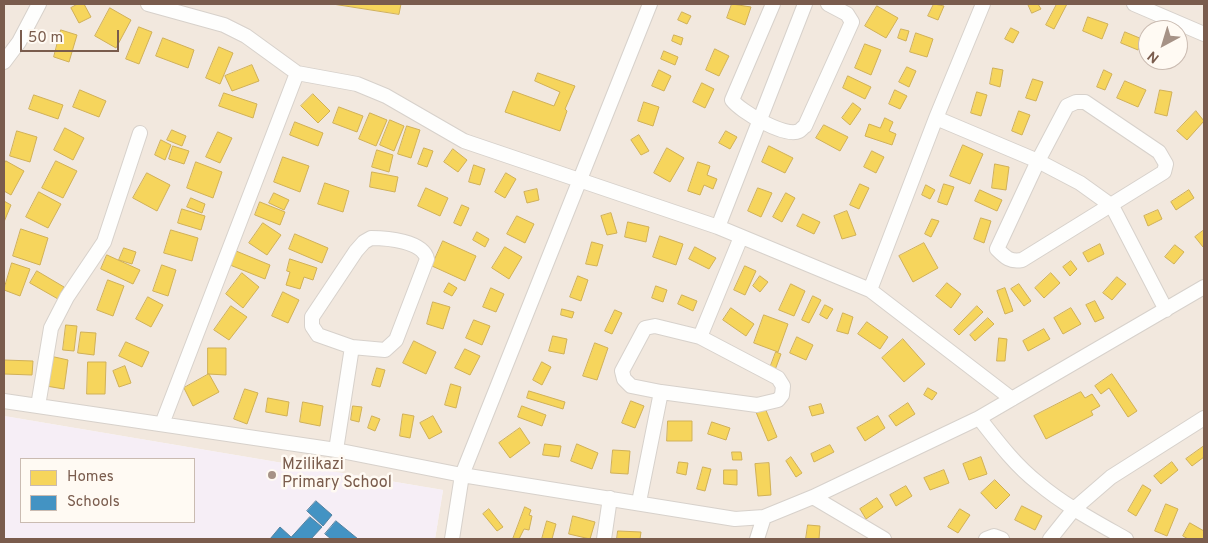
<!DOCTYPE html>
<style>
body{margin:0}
#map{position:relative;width:1208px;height:543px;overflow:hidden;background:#f9f5f0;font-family:Overpass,sans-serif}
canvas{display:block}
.frame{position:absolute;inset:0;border:5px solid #7a5c4d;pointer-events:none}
.legend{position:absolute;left:20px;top:458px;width:175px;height:65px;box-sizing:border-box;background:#fffaf3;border:1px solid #cabbb1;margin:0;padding:6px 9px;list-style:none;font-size:15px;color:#7a5c4d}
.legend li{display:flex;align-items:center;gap:10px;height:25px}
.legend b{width:25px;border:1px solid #cabbb1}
.north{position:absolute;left:1138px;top:20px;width:50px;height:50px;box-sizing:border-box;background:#fffaf3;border:1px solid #cabbb1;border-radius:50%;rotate:219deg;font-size:14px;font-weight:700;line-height:20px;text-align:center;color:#7a5c4d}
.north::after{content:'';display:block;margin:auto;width:18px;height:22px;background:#a69286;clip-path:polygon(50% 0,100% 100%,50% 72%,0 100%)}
.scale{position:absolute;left:20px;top:30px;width:99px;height:22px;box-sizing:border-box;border:2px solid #7a5c4d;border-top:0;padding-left:6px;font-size:15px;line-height:18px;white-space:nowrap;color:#7a5c4d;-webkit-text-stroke:4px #fffaf3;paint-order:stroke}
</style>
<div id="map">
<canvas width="1208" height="543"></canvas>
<div class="frame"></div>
<ul class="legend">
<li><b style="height:14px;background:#f6d55c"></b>Homes</li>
<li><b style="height:14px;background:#4393c3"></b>Schools</li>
</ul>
<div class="north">N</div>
<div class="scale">50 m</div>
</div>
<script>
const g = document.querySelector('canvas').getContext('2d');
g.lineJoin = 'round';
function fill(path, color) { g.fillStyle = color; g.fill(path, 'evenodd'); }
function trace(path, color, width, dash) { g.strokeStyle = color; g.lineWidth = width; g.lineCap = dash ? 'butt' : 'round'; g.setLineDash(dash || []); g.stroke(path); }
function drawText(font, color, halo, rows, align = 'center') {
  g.font = font + ' Overpass,sans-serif'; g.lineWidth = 5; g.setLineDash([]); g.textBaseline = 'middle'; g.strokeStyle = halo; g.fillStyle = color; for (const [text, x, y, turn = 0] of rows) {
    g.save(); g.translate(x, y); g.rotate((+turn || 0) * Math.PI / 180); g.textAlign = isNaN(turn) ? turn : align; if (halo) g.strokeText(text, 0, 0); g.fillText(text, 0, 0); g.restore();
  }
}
fill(new Path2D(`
 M 4,4 L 1204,4 L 1204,539 L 435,539 L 443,490 L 4,416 ZM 1148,30 L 1178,30 L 1178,60 L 1148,60 Z`), '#f2e8de');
fill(new Path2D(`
 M 4,416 L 443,490 L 435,539 L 4,539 ZM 21,459 L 194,459 L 194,522 L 21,522 Z`), '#f6eef6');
const homes = new Path2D(`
 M 78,4 L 84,4 L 91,17 L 79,23 L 71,8 Z
 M 333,4 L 401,4 L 399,14 Z
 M 732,4 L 751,7 L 745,25 L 727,18 Z
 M 934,4 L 944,6 L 938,20 L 928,16 Z
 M 1028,4 L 1038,4 L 1041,9 L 1032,13 Z
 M 1057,4 L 1067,4 L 1054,29 L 1046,25 Z
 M 877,6 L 898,18 L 886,38 L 865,26 Z
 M 110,8 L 131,20 L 116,48 L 95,36 Z
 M 682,12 L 691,16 L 687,24 L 678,20 Z
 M 1088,17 L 1108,24 L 1102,39 L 1083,31 Z
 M 139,27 L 152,32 L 139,64 L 126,59 Z
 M 1011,28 L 1019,32 L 1013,43 L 1005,39 Z
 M 901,29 L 909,31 L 906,41 L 898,38 Z
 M 61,30 L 77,35 L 69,62 L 54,57 Z
 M 1125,32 L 1142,39 L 1138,50 L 1121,43 Z
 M 916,33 L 933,39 L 927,57 L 910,52 Z
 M 674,35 L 683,38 L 681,45 L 672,41 Z
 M 163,38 L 194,50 L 188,68 L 156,56 Z
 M 865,44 L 881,50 L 871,75 L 855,68 Z
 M 219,47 L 233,53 L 220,84 L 206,78 Z
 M 715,49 L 729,56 L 719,76 L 706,70 Z
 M 664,51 L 678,57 L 675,65 L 661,59 Z
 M 1156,60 L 1172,60 L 1169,68 L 1155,63 Z
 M 252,65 L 259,81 L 232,91 L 225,76 Z
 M 907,67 L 916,71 L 909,87 L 899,82 Z
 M 993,68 L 1003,70 L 1000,87 L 990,84 Z
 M 659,70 L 671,76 L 664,91 L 652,86 Z
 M 1104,70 L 1112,74 L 1105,90 L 1097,87 Z
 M 538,73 L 575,86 L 565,109 L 567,111 L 560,131 L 505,112 L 513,91 L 554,106 L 560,92 L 535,81 Z
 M 848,76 L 871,87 L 865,99 L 843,88 Z
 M 1033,79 L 1043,82 L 1036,101 L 1026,98 Z
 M 1125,81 L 1146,90 L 1138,107 L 1117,98 Z
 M 702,83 L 714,89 L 705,108 L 693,102 Z
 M 80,90 L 106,101 L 99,117 L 73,107 Z
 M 895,90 L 907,96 L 900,109 L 889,104 Z
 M 1160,90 L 1172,92 L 1167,116 L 1155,113 Z
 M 977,92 L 987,95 L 981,116 L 971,113 Z
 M 224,93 L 257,104 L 253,118 L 219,106 Z
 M 313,94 L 330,111 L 318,123 L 301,106 Z
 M 34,95 L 63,105 L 58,119 L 29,109 Z
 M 644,102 L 659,107 L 653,126 L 638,121 Z
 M 853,103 L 861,109 L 850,125 L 842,118 Z
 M 339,107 L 363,116 L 357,132 L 333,123 Z
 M 1019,111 L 1030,115 L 1022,135 L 1012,131 Z
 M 1196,111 L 1204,121 L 1187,140 L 1177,131 Z
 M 370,113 L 387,120 L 376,146 L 359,139 Z
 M 885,118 L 893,122 L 889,131 L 896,134 L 892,145 L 865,136 L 869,124 L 880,128 Z
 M 390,120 L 404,126 L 394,151 L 380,145 Z
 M 295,122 L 323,133 L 318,146 L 290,135 Z
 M 824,125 L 848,137 L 840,151 L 816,138 Z
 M 407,126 L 420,130 L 411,158 L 398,154 Z
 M 65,128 L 84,138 L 73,160 L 54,150 Z
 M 172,130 L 186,136 L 182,146 L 167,140 Z
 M 17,131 L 37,137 L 30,162 L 10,156 Z
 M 726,131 L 737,137 L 730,149 L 719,143 Z
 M 218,132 L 232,138 L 220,163 L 206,157 Z
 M 639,135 L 649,151 L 641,155 L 631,140 Z
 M 161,140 L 171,145 L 165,160 L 155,155 Z
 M 963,145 L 983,154 L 970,184 L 950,176 Z
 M 173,146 L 189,151 L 184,164 L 169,159 Z
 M 769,146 L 793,158 L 785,173 L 762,162 Z
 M 424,148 L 433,151 L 427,167 L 418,164 Z
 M 667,148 L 684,158 L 670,182 L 654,173 Z
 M 453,149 L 467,160 L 458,172 L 444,162 Z
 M 377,150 L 393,155 L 389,172 L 372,167 Z
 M 872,151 L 884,157 L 876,173 L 864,167 Z
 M 283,157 L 309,166 L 300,192 L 274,182 Z
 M 6,161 L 24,171 L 11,195 L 4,191 L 4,165 Z
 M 56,161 L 77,171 L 63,198 L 42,188 Z
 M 196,162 L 222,172 L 213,198 L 187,188 Z
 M 698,162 L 710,166 L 707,175 L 717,179 L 713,189 L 704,185 L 700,195 L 688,191 Z
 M 995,164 L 1009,167 L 1006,190 L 992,188 Z
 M 474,165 L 485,169 L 480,185 L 469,182 Z
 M 372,172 L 398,177 L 395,192 L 370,187 Z
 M 147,173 L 170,185 L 157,211 L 133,198 Z
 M 506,173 L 516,179 L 505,198 L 495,192 Z
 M 325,183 L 349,191 L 343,212 L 318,204 Z
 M 860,184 L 869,188 L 859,209 L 850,205 Z
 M 944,184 L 954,187 L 947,205 L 938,202 Z
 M 926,185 L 935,190 L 930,199 L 922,195 Z
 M 426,188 L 448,198 L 440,216 L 418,206 Z
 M 758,188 L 772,193 L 761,217 L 748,211 Z
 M 537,189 L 539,200 L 527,203 L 524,192 Z
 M 980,190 L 1002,200 L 997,211 L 975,201 Z
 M 1189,190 L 1194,198 L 1176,210 L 1171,202 Z
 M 39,192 L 61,204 L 48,228 L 26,217 Z
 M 274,193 L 289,200 L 284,210 L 269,203 Z
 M 786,193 L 795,198 L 782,222 L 773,217 Z
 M 191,198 L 205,204 L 202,213 L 187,207 Z
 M 4,201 L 11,205 L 4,222 Z
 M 260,202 L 285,212 L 280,225 L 255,215 Z
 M 462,205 L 469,208 L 461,226 L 454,223 Z
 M 182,209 L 205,216 L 201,230 L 178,223 Z
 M 1158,210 L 1162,219 L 1148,226 L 1144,216 Z
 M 847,211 L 856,235 L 842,239 L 834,216 Z
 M 611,213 L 617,233 L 607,235 L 601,216 Z
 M 803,214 L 820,222 L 814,234 L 797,226 Z
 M 517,216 L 534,224 L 525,243 L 507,234 Z
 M 981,218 L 991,221 L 984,243 L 974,239 Z
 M 932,219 L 939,221 L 931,237 L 925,234 Z
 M 628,222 L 649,227 L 646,242 L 625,237 Z
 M 263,223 L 281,235 L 267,255 L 249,243 Z
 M 21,229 L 48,238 L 40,265 L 13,256 Z
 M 171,230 L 198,238 L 192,261 L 164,253 Z
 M 1204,230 L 1204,246 L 1203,247 L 1195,237 Z
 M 477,232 L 489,239 L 485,247 L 473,240 Z
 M 295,234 L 328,248 L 322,263 L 289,249 Z
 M 660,236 L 683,244 L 676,265 L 653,257 Z
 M 443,241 L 476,256 L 465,281 L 432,266 Z
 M 592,242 L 603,245 L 597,266 L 586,264 Z
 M 924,243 L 938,268 L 913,282 L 899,256 Z
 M 1100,244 L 1104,254 L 1088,262 L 1083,253 Z
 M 1175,245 L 1184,252 L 1174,264 L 1165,257 Z
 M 505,247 L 522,257 L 509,279 L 492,268 Z
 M 695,247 L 716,258 L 709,269 L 689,259 Z
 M 124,248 L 136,252 L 132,264 L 119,260 Z
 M 236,251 L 270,265 L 265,279 L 230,265 Z
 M 107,255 L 140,270 L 133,284 L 101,269 Z
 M 290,259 L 317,268 L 313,280 L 304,277 L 300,289 L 286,285 L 290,272 L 287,271 Z
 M 1071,261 L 1077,269 L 1070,276 L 1063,267 Z
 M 12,263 L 30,269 L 20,296 L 4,290 Z
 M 162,265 L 176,270 L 168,296 L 153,291 Z
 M 745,266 L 756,271 L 745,295 L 734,290 Z
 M 37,271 L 64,287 L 58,299 L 30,283 Z
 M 242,273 L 259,287 L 243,308 L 226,294 Z
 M 1051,273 L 1060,283 L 1044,298 L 1035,288 Z
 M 578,276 L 588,280 L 581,301 L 570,297 Z
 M 760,276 L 768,282 L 760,292 L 753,286 Z
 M 1117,277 L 1126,284 L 1112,300 L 1103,293 Z
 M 108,280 L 124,286 L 113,316 L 97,310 Z
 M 449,283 L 457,288 L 452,296 L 444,292 Z
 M 947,283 L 961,294 L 951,308 L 936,296 Z
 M 791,284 L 805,291 L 794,316 L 779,310 Z
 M 1019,284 L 1031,301 L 1024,306 L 1011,289 Z
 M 656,286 L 667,290 L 663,302 L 652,298 Z
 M 491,288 L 504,294 L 496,312 L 483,307 Z
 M 1005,288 L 1013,311 L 1005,314 L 997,291 Z
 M 283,292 L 299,300 L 288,323 L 272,316 Z
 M 682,295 L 697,301 L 693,311 L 678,304 Z
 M 813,296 L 821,300 L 809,323 L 802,320 Z
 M 148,297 L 163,305 L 151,327 L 136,319 Z
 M 1095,301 L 1104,318 L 1095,322 L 1086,305 Z
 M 433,302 L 450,307 L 443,329 L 427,324 Z
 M 825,305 L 833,309 L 827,319 L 820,315 Z
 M 231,306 L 247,317 L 229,340 L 214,330 Z
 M 977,306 L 983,312 L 959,335 L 954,330 Z
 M 731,308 L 754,324 L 746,336 L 723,320 Z
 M 1071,308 L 1081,324 L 1063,334 L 1054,318 Z
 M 562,309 L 574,312 L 572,318 L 561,315 Z
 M 615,310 L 622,313 L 612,334 L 605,331 Z
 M 843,313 L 853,317 L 848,334 L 837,331 Z
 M 764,315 L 788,324 L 778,352 L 754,343 Z
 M 988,318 L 994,324 L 975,341 L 970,335 Z
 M 474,320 L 490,326 L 482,345 L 466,338 Z
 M 867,322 L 888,337 L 880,349 L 858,334 Z
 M 66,325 L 77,326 L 74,351 L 63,350 Z
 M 1044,329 L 1050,339 L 1028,351 L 1023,341 Z
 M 81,332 L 96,333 L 94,355 L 78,353 Z
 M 553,336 L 567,339 L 564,354 L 549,351 Z
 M 797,337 L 813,345 L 806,360 L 790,353 Z
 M 999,338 L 1007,339 L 1005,361 L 997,361 Z
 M 903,339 L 925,364 L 904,382 L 882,358 Z
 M 414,341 L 436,352 L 426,374 L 403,363 Z
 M 126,342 L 149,352 L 142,367 L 119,356 Z
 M 595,343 L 608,348 L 597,380 L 583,376 Z
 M 208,348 L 226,348 L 226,375 L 208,374 Z
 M 465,349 L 480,356 L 470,375 L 455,368 Z
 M 776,352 L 781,354 L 775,370 L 770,368 Z
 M 50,356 L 68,360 L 64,389 L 46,386 Z
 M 4,360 L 33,361 L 32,375 L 4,374 Z
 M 88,362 L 106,362 L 105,394 L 87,394 Z
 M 542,362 L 551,367 L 542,385 L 533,380 Z
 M 125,366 L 131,383 L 119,387 L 113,371 Z
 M 377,368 L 385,370 L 380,387 L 372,385 Z
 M 209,374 L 219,392 L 193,406 L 184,388 Z
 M 1112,374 L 1137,411 L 1128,417 L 1109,388 L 1101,394 L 1095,386 Z
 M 451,384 L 461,387 L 456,408 L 445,405 Z
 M 928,388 L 937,393 L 932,400 L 924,395 Z
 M 245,389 L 258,393 L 247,424 L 234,419 Z
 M 529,391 L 565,402 L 563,409 L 527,398 Z
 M 1081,392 L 1085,398 L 1092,394 L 1100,406 L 1091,411 L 1093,415 L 1046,439 L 1034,416 Z
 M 268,398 L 289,402 L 287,416 L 266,412 Z
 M 631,401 L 644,406 L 635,428 L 622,423 Z
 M 303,402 L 323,406 L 320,426 L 300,422 Z
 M 908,403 L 915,414 L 896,426 L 889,416 Z
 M 821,404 L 824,413 L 812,416 L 809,407 Z
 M 353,406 L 362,407 L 359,422 L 351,420 Z
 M 522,406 L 546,415 L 542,426 L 518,417 Z
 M 765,408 L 777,437 L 768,441 L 756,412 Z
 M 403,414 L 414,416 L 410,438 L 400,436 Z
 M 372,416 L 380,419 L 375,431 L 368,428 Z
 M 433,416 L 442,432 L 429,439 L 420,423 Z
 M 878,416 L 885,428 L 865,441 L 857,428 Z
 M 668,421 L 692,421 L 692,441 L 667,441 Z
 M 712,422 L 730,428 L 726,440 L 708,434 Z
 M 520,428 L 530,443 L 510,458 L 499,443 Z
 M 545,444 L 561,446 L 559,457 L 543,455 Z
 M 577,444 L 598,453 L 592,469 L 571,461 Z
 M 830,445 L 834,452 L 814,462 L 811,454 Z
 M 1204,446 L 1204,457 L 1192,466 L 1186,459 Z
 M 613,450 L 630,451 L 628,474 L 611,473 Z
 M 732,452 L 741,452 L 742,460 L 733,460 Z
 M 791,457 L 802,473 L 796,477 L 786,461 Z
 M 981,457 L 987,474 L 969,480 L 963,464 Z
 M 679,462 L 688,463 L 686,475 L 677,473 Z
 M 1172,462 L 1178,470 L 1161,484 L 1154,476 Z
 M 769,463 L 771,495 L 758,496 L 755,464 Z
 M 703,467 L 711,469 L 705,491 L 697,489 Z
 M 724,470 L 737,470 L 737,485 L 724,484 Z
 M 944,470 L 949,483 L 930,490 L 924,478 Z
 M 995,480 L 1010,495 L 996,509 L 981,493 Z
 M 1143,485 L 1151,490 L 1136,516 L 1128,511 Z
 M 906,486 L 912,496 L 896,506 L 890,495 Z
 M 877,498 L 883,507 L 866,519 L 860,509 Z
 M 1166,504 L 1178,509 L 1167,536 L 1155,531 Z
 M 1022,506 L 1042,516 L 1035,530 L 1015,520 Z
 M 525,507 L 531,510 L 529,515 L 532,516 L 529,530 L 524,529 L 519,539 L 513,539 Z
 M 489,509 L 503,527 L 497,531 L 483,514 Z
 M 960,509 L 970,515 L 958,533 L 948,527 Z
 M 573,516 L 595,522 L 590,539 L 569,534 Z
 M 547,521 L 556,524 L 552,539 L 542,539 Z
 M 1190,523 L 1204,531 L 1204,539 L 1188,539 L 1183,536 Z
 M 808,525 L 820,526 L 819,539 L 806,539 Z
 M 618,531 L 641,532 L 640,539 L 617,539 Z`);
fill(homes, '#f6d55c');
trace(homes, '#d1b158', 1);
const schools = new Path2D(`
 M 316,501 L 332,515 L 323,526 L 307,511 Z
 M 310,517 L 322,527 L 311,539 L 270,539 L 280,527 L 291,537 Z
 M 336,521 L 358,539 L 331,539 L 325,534 Z`);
fill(schools, '#4393c3');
trace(schools, '#5482a0', 1);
const minor = new Path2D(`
 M 148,4 L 224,25 L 246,36 L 297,73 L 357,84 L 386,96 L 464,141 L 718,227 L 870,290 L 1012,399
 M 773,4 L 732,100 C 740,111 785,138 799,131 C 801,130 803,127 805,126 L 852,22 L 847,14 L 828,4
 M 1134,4 L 1204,34
 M 4,62 L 19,42 L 39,4
 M 1076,102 L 1085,102 L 1159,152 L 1166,164 L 1164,172 L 1022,260 C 1010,262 1006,258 997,249 L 1038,161 L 1067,106 Z
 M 936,118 L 1038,161 L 1080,183 L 1112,206 L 1166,310
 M 718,227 L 805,4
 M 371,238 C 387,238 423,241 427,259 L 396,340 L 385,350 L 352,347 L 318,335 L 312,326 L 312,317 L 356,251 L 364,242 Z
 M 870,290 L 936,118 L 983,4
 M 655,326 L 700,337 L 778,378 L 783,386 L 782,395 L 778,400 L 757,405 L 661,392 L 631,386 L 624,379 L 622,371 L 645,328 Z
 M 700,337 L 741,237
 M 4,401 L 336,450 L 462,475 L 735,519 L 764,517 L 813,497 L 979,418 L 1204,287
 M 38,406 L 51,328 L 67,297 L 104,242 L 140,133
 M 979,418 C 997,441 1015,465 1038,483 C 1064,505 1096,522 1126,539
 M 162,424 L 297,73
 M 336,450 L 352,347
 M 813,497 L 884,539
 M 639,502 L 661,392
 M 452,539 L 462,475 L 650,4
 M 604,539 L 610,498
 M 757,539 L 764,517
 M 986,539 L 994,536 L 1002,539
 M 1050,539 L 1074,509 L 1111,477 L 1204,418`);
trace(minor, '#d7d1cb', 16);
trace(minor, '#fefefd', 14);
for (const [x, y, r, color] of [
 [272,475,5,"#a69286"]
]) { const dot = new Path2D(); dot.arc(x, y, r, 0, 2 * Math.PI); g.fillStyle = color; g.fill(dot); trace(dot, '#fffaf3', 2); }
drawText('16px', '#7a5c4d', '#fffaf3', [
 ["Mzilikazi",282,466],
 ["Primary School",282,484]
], 'left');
</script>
